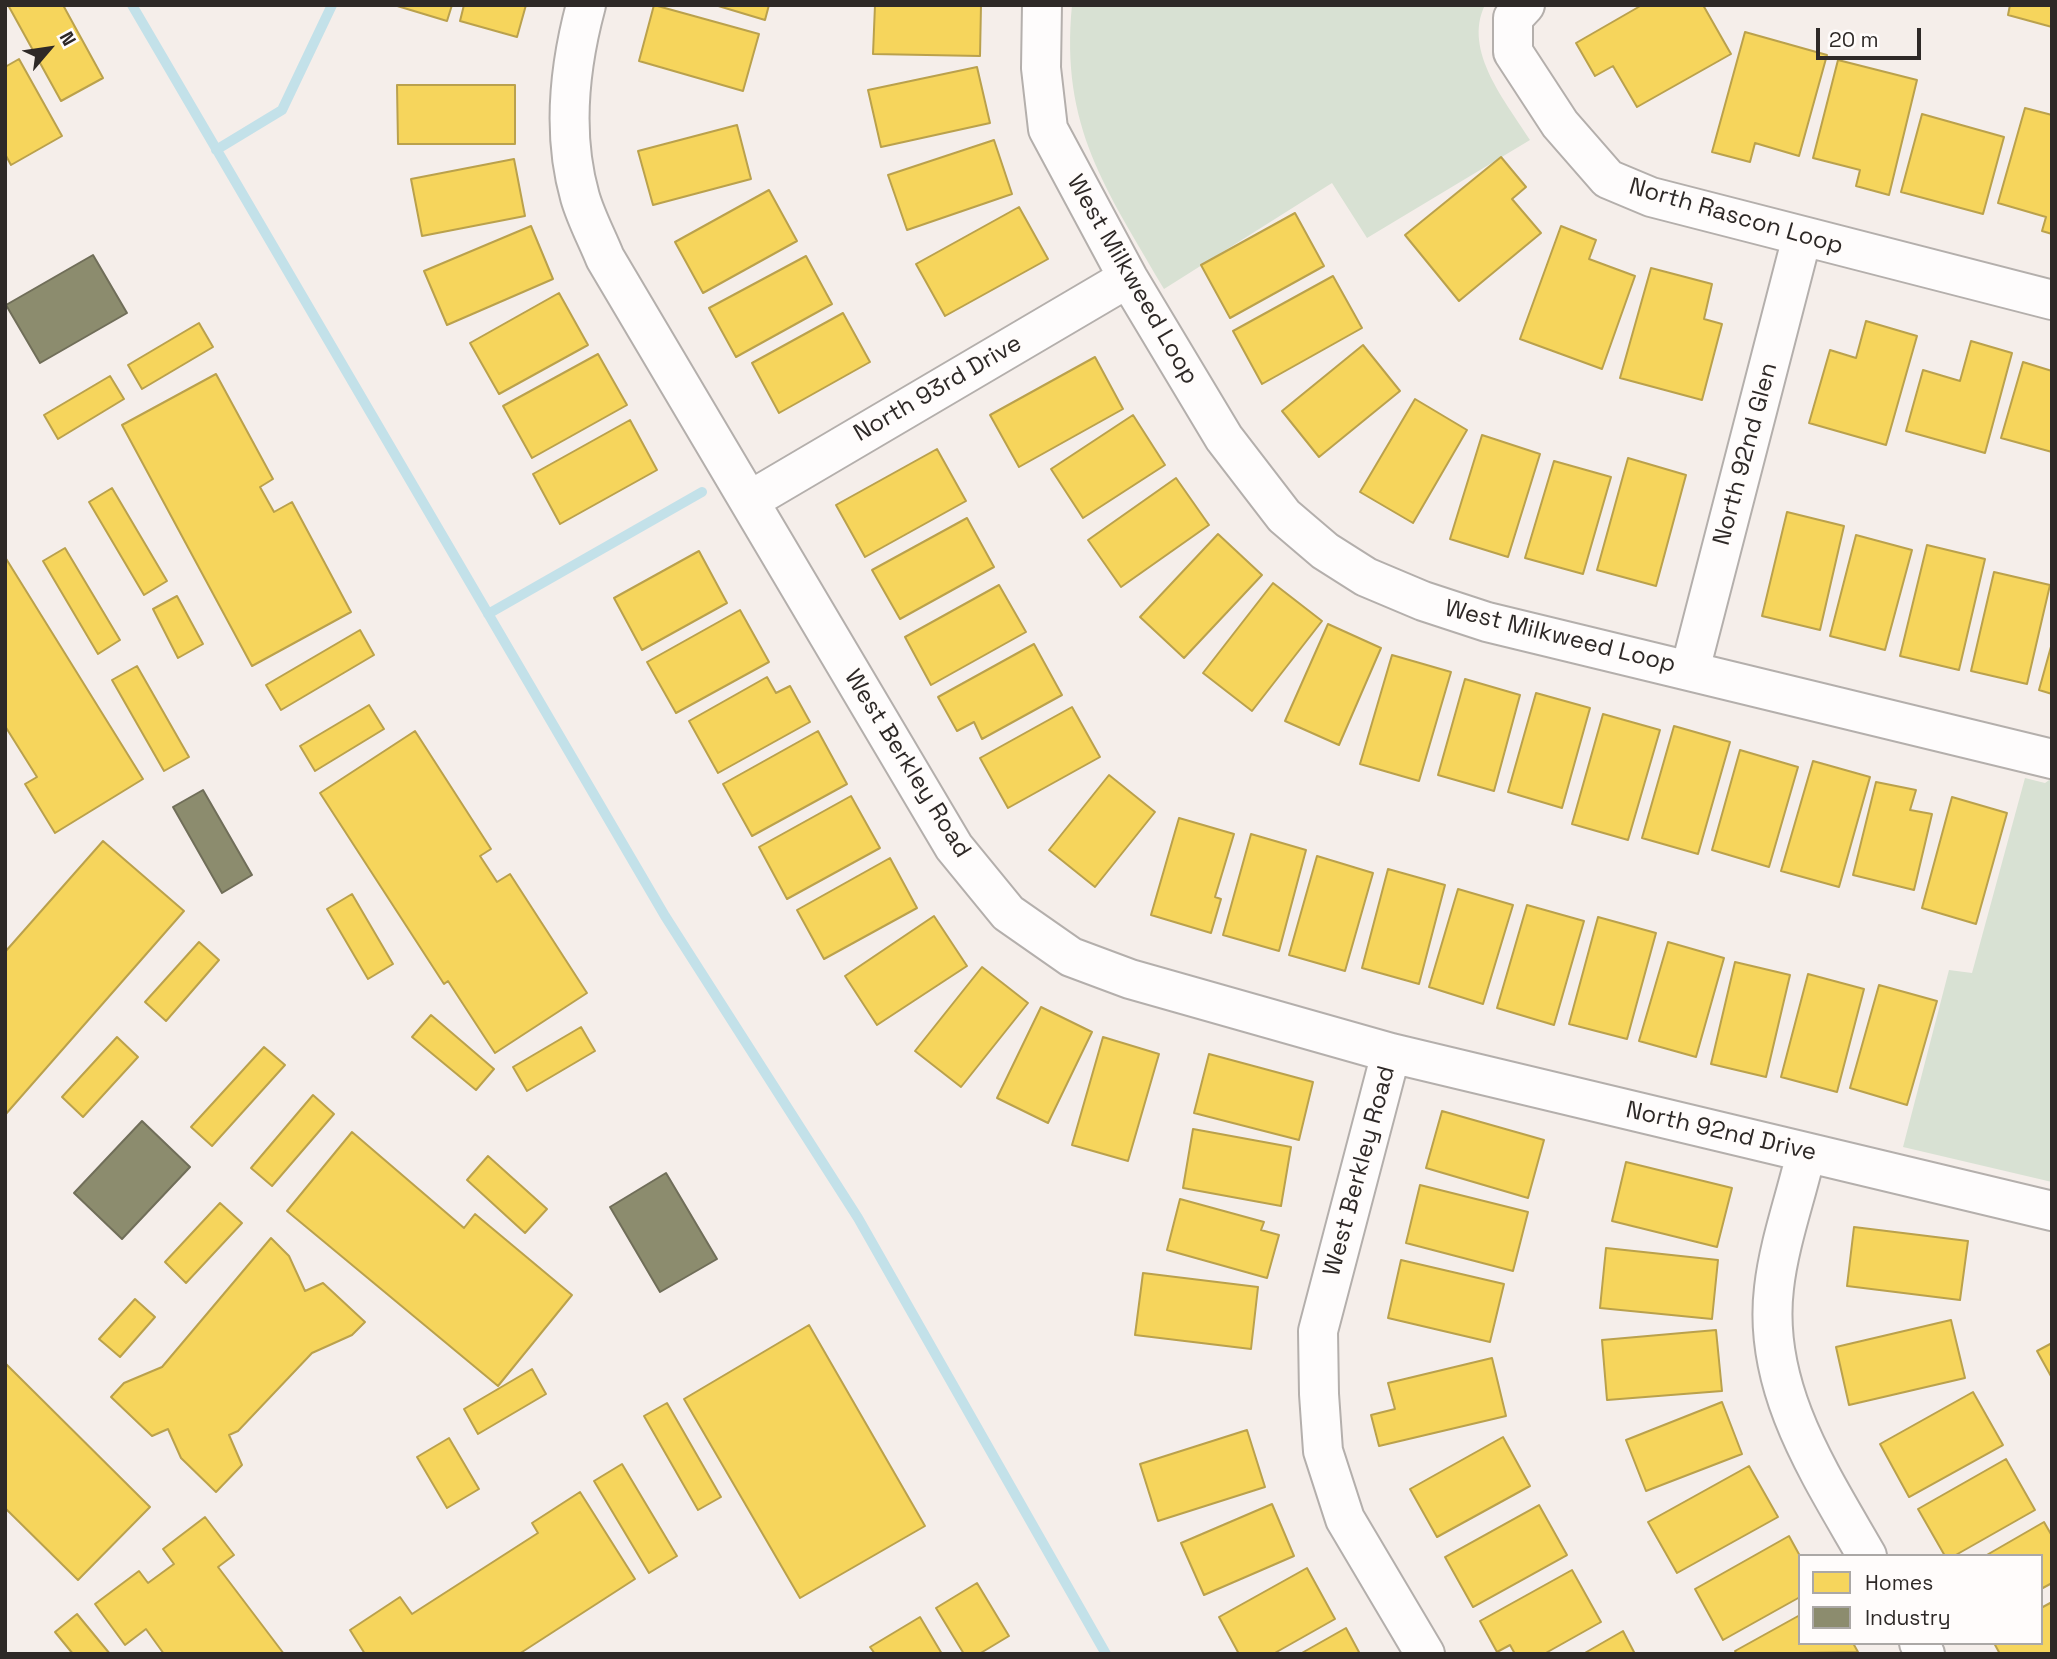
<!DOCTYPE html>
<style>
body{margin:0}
#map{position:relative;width:2057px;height:1659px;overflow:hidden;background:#f5eeea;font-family:"Space Grotesk",sans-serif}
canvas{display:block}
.frame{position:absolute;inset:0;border:7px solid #2e2927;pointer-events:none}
.legend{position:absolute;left:1798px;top:1554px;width:245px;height:91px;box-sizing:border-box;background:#fffcfb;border:2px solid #aba8a6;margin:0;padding:9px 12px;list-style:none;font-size:21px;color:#2e2927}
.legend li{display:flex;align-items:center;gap:14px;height:35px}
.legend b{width:35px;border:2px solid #aba8a6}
.north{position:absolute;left:14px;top:14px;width:70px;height:70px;-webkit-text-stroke:5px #fffcfb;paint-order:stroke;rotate:61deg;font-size:19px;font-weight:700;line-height:28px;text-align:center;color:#2e2927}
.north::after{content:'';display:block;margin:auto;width:24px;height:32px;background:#2e2927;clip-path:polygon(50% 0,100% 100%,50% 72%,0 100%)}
.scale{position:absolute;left:1816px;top:28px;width:105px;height:32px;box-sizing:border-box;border:4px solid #2e2927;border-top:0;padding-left:9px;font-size:21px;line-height:24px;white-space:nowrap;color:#2e2927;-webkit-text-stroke:5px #fffcfb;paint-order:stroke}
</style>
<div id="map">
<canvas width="2057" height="1659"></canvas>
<div class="frame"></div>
<ul class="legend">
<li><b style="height:19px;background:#f6d55c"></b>Homes</li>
<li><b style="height:19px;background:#8c8c6e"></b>Industry</li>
</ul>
<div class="north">N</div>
<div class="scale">20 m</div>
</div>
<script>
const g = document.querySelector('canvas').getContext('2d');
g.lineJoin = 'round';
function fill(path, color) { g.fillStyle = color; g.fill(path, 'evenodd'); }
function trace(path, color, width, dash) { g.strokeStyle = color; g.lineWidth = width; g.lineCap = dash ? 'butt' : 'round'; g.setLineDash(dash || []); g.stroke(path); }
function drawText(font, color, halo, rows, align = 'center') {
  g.font = font + ' "Space Grotesk",sans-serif'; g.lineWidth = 7; g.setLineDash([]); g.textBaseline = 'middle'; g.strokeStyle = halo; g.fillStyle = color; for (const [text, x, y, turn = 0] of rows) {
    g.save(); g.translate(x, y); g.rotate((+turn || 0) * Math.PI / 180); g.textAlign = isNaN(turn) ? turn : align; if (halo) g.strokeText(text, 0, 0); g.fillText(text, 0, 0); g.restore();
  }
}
fill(new Path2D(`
 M 1072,5 L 1485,5 C 1462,51 1507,103 1530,140 L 1367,238 L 1332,183 L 1164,289 C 1106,189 1060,127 1072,5 Z
 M 2025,778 L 2045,783 L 2052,778 L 2052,1182 L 1903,1147 L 1949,970 L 1972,973 Z`), '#d8e1d3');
const homes = new Path2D(`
 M 8,5 L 63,5 L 103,78 L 61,101 Z
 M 394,5 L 452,5 L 447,21 Z
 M 464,5 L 526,5 L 517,37 L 460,21 Z
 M 654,5 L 759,34 L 743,91 L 639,61 Z
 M 715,5 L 769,5 L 765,20 Z
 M 875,5 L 981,5 L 980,56 L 873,54 Z
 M 1642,5 L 1703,5 L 1731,54 L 1637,107 L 1613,66 L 1595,76 L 1576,43 Z
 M 2010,5 L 2052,5 L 2052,27 L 2008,15 Z
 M 1745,32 L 1827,55 L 1799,156 L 1755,143 L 1750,162 L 1712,152 Z
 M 19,59 L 62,136 L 11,165 L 5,154 L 5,67 Z
 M 1838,60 L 1917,80 L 1889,195 L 1856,186 L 1860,170 L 1813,158 Z
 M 977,67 L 990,123 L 881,147 L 868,90 Z
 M 397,85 L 515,85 L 515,144 L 398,144 Z
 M 2025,108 L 2052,115 L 2052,234 L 2042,231 L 2046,217 L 1998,203 Z
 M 1922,114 L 2004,137 L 1983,214 L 1901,192 Z
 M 737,125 L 751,179 L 653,205 L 638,151 Z
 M 994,140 L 1012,194 L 907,230 L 888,175 Z
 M 1501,157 L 1526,187 L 1512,199 L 1541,233 L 1459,301 L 1405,235 Z
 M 514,159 L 525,216 L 422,236 L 411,179 Z
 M 769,190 L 797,241 L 703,293 L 675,242 Z
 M 1019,207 L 1048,259 L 945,316 L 916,264 Z
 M 1295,213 L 1324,266 L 1230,318 L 1201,265 Z
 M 531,226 L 553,279 L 447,325 L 424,271 Z
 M 1561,226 L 1596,240 L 1589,259 L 1635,276 L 1602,369 L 1520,339 Z
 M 806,256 L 832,304 L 736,357 L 709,308 Z
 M 1651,268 L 1712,284 L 1704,319 L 1722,324 L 1702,400 L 1620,378 Z
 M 1333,276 L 1362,328 L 1262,384 L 1233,331 Z
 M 559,293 L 588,345 L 499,394 L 470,343 Z
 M 843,313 L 870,362 L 779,413 L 752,363 Z
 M 1866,321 L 1917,336 L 1886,445 L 1809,423 L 1830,350 L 1856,358 Z
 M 199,323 L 213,347 L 142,389 L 128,365 Z
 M 1971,341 L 2012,353 L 1985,453 L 1906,431 L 1923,370 L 1960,381 Z
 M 1363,345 L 1400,391 L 1319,457 L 1282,411 Z
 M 598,354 L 627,405 L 532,458 L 503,406 Z
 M 1095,357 L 1123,409 L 1019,467 L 990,415 Z
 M 2023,362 L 2052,371 L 2052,452 L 2001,438 Z
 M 216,374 L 273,479 L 260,487 L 274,512 L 292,502 L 351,612 L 252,666 L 122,425 Z
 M 110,376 L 124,399 L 58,439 L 44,415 Z
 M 1415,399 L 1467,430 L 1413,523 L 1360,492 Z
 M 1133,415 L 1165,465 L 1083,518 L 1051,469 Z
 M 630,420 L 657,470 L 560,524 L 533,474 Z
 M 1482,435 L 1540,454 L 1508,557 L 1450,539 Z
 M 937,449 L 966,501 L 865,557 L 836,505 Z
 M 1628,458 L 1686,475 L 1656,586 L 1597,570 Z
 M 1554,461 L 1611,477 L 1583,574 L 1525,558 Z
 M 1176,478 L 1209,525 L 1121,587 L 1088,540 Z
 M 112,488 L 167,581 L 144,595 L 89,502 Z
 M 1787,512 L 1844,526 L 1820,630 L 1762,616 Z
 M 967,518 L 994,567 L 900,619 L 872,570 Z
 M 1218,534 L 1262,575 L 1184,658 L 1140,617 Z
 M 1856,535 L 1912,550 L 1885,650 L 1830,636 Z
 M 1927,545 L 1985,559 L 1959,670 L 1900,656 Z
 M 65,548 L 120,640 L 98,654 L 43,561 Z
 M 699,551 L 727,603 L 642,650 L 614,598 Z
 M 5,557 L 143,779 L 55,833 L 25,784 L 37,777 L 5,726 Z
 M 1994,572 L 2050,585 L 2027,684 L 1971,671 Z
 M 1273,583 L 1322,621 L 1252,711 L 1203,673 Z
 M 999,585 L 1026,632 L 931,685 L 905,637 Z
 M 177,596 L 203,644 L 178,658 L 153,609 Z
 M 740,610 L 769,662 L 676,713 L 647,662 Z
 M 1328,624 L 1381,648 L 1339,745 L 1285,721 Z
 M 360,630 L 374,655 L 281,710 L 266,685 Z
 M 2052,643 L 2052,694 L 2039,690 Z
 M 1034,644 L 1062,695 L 982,739 L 974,722 L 957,731 L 938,697 Z
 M 1392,655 L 1451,672 L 1419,781 L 1360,764 Z
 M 137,666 L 189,757 L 164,771 L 112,680 Z
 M 767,677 L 776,693 L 790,686 L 810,722 L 718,773 L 689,721 Z
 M 1465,679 L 1520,695 L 1494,791 L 1438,775 Z
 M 1536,693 L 1590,708 L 1562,808 L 1508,792 Z
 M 369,705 L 384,729 L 315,771 L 300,746 Z
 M 1072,707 L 1100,757 L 1008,808 L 980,758 Z
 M 1603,714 L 1660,730 L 1628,840 L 1572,824 Z
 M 1674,726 L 1730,742 L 1698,854 L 1642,838 Z
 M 415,731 L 491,849 L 480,856 L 497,882 L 510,874 L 587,993 L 495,1053 L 448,981 L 444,984 L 320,793 Z
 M 818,731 L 847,784 L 752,836 L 723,784 Z
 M 1740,750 L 1798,767 L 1769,867 L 1712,850 Z
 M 1813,761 L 1870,777 L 1839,887 L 1781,871 Z
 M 1109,775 L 1155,812 L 1095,887 L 1049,850 Z
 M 1876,782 L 1916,790 L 1910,810 L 1932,814 L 1914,890 L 1853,875 Z
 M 851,796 L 880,848 L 787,899 L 759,847 Z
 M 1952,797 L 2007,813 L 1976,924 L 1922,908 Z
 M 1179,818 L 1234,834 L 1215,897 L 1221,899 L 1211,933 L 1151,915 Z
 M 1251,834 L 1306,850 L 1279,951 L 1223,935 Z
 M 103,841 L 184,911 L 5,1115 L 5,952 Z
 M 1317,856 L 1373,873 L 1345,971 L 1289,955 Z
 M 890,858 L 917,908 L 824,959 L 797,910 Z
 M 1388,869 L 1445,885 L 1419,984 L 1362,968 Z
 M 1458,889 L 1513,905 L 1483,1004 L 1429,987 Z
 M 352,894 L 393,964 L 368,979 L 327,909 Z
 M 1527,905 L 1584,921 L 1554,1025 L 1497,1008 Z
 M 934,916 L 967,966 L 877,1025 L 845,976 Z
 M 1598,917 L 1656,933 L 1627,1039 L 1569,1024 Z
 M 199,942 L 219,960 L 166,1021 L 145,1002 Z
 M 1668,942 L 1724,958 L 1696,1057 L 1639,1041 Z
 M 1735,962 L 1790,975 L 1766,1077 L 1711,1064 Z
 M 982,967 L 1028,1003 L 961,1087 L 915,1051 Z
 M 1808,974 L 1864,989 L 1837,1092 L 1781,1077 Z
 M 1879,985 L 1937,1001 L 1907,1105 L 1850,1088 Z
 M 1041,1007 L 1092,1032 L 1048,1123 L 997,1098 Z
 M 431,1015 L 494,1069 L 476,1090 L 412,1037 Z
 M 581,1027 L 595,1051 L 527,1091 L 513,1067 Z
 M 117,1037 L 138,1057 L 83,1117 L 62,1097 Z
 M 1103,1037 L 1159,1054 L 1128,1161 L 1072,1145 Z
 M 264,1047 L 285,1065 L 212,1146 L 191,1127 Z
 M 1209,1054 L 1313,1082 L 1299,1140 L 1194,1113 Z
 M 313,1095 L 334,1114 L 272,1186 L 251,1168 Z
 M 1442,1111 L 1544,1140 L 1528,1198 L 1426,1168 Z
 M 1193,1129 L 1291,1147 L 1281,1206 L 1183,1188 Z
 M 352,1132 L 464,1228 L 475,1214 L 572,1295 L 498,1386 L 287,1211 Z
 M 488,1156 L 547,1209 L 525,1233 L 467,1180 Z
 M 1626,1162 L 1732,1188 L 1717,1247 L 1612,1221 Z
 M 1420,1185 L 1528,1212 L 1513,1271 L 1406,1243 Z
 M 1180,1199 L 1264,1222 L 1261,1230 L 1279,1235 L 1267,1278 L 1167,1250 Z
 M 220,1203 L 242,1223 L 186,1283 L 165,1262 Z
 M 1854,1227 L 1968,1241 L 1960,1300 L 1847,1286 Z
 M 271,1238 L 289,1256 L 305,1291 L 323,1283 L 365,1322 L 352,1335 L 312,1353 L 238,1431 L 229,1435 L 242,1465 L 216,1492 L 181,1458 L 168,1429 L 152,1436 L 111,1397 L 124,1383 L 162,1367 Z
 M 1606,1248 L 1718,1260 L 1712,1319 L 1600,1308 Z
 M 1401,1260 L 1504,1284 L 1490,1342 L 1388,1318 Z
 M 1143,1273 L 1258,1287 L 1251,1349 L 1135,1335 Z
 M 135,1299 L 155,1317 L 120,1357 L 99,1339 Z
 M 1951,1320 L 1965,1378 L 1849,1405 L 1836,1347 Z
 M 809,1325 L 925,1526 L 800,1598 L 684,1399 Z
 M 1716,1330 L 1722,1391 L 1607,1400 L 1602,1340 Z
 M 2052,1343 L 2052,1378 L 2037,1351 Z
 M 1492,1358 L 1506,1416 L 1379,1446 L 1371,1415 L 1395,1409 L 1388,1383 Z
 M 5,1363 L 150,1507 L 78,1580 L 5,1508 Z
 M 532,1369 L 546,1394 L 478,1434 L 464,1409 Z
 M 1973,1392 L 2003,1445 L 1909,1497 L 1880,1444 Z
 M 1722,1402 L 1742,1454 L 1646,1491 L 1626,1440 Z
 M 667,1403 L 721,1497 L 698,1510 L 644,1416 Z
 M 1247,1430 L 1265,1487 L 1158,1521 L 1140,1464 Z
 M 1503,1437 L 1530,1486 L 1437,1537 L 1410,1489 Z
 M 449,1438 L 479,1489 L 447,1508 L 417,1457 Z
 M 2006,1459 L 2035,1510 L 1954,1556 L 1945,1556 L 1918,1509 Z
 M 622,1464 L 677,1556 L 649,1573 L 594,1481 Z
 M 1749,1466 L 1778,1517 L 1677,1573 L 1648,1522 Z
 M 580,1492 L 635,1579 L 519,1654 L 365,1654 L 350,1630 L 400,1597 L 412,1614 L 538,1533 L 532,1523 Z
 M 1272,1504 L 1294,1556 L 1204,1595 L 1181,1543 Z
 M 1539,1505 L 1567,1555 L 1473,1607 L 1445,1557 Z
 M 205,1517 L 234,1555 L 218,1567 L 284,1654 L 164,1654 L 146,1629 L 125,1645 L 95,1604 L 139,1571 L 148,1583 L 174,1564 L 163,1549 Z
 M 2044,1522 L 2052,1536 L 2052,1583 L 2041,1589 L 2041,1556 L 1985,1556 Z
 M 1789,1536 L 1800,1556 L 1800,1597 L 1723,1640 L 1695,1589 Z
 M 1307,1568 L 1335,1619 L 1273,1654 L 1239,1654 L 1219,1617 Z
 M 1572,1570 L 1601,1622 L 1544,1654 L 1515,1654 L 1510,1645 L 1497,1652 L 1480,1621 Z
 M 977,1583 L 1009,1636 L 979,1654 L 964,1654 L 936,1608 Z
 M 2052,1602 L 2052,1654 L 2000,1654 L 1994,1643 L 2041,1643 L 2041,1608 Z
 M 77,1614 L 110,1654 L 73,1654 L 55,1632 Z
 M 1800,1615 L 1800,1643 L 1853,1643 L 1858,1652 L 1737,1654 L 1735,1651 Z
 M 920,1617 L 942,1654 L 875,1654 L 870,1647 Z
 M 1346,1628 L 1360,1654 L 1300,1654 Z
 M 1623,1631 L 1635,1654 L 1583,1654 Z`);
fill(homes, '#f6d55c');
trace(homes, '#baa14c', 2);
const industry = new Path2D(`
 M 93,255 L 127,313 L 40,363 L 6,305 Z
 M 203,790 L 252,875 L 222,893 L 173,807 Z
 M 142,1121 L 190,1167 L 122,1239 L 74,1193 Z
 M 666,1173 L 717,1259 L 660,1292 L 610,1207 Z`);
fill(industry, '#8c8c6e');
trace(industry, '#706e59', 2);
trace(new Path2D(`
 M 132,5 L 665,916 L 858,1218 L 1106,1654
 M 216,150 L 282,110 L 332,5
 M 488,614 L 702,492`), '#c3e1e9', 10);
const minor = new Path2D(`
 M 586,5 C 569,68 562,134 580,197 C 586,218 597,238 605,258 L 954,847 L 1008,913 L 1071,957 L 1130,979 L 1391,1053 L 2052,1211
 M 1042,5 L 1041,68 L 1048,129 L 1128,278 L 1224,438 L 1284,516 L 1325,551 L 1366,577 L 1423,601 L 1487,622 L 2052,759
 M 1525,5 L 1513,18 L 1513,52 L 1560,124 L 1608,179 L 1651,197 L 2052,300
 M 749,501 L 1128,278
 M 1690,670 L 1802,237
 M 1391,1053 L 1318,1331 L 1319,1394 L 1323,1451 L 1345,1519 L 1425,1654
 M 1806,1153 C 1796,1197 1779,1243 1774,1288 C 1762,1388 1820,1474 1867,1556
 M 1919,1643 L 1925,1654`);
trace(minor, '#b4afac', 42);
trace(minor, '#fefcfc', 38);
drawText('24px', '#2e2927', '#fffcfb', [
 ["North Rascon Loop",1736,217,16],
 ["West Milkweed Loop",1132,280,60],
 ["North 93rd Drive",938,389,-30],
 ["North 92nd Glen",1746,454,-75],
 ["West Milkweed Loop",1560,637,14],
 ["West Berkley Road",907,764,58],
 ["North 92nd Drive",1721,1132,13],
 ["West Berkley Road",1360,1171,-75]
]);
</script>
